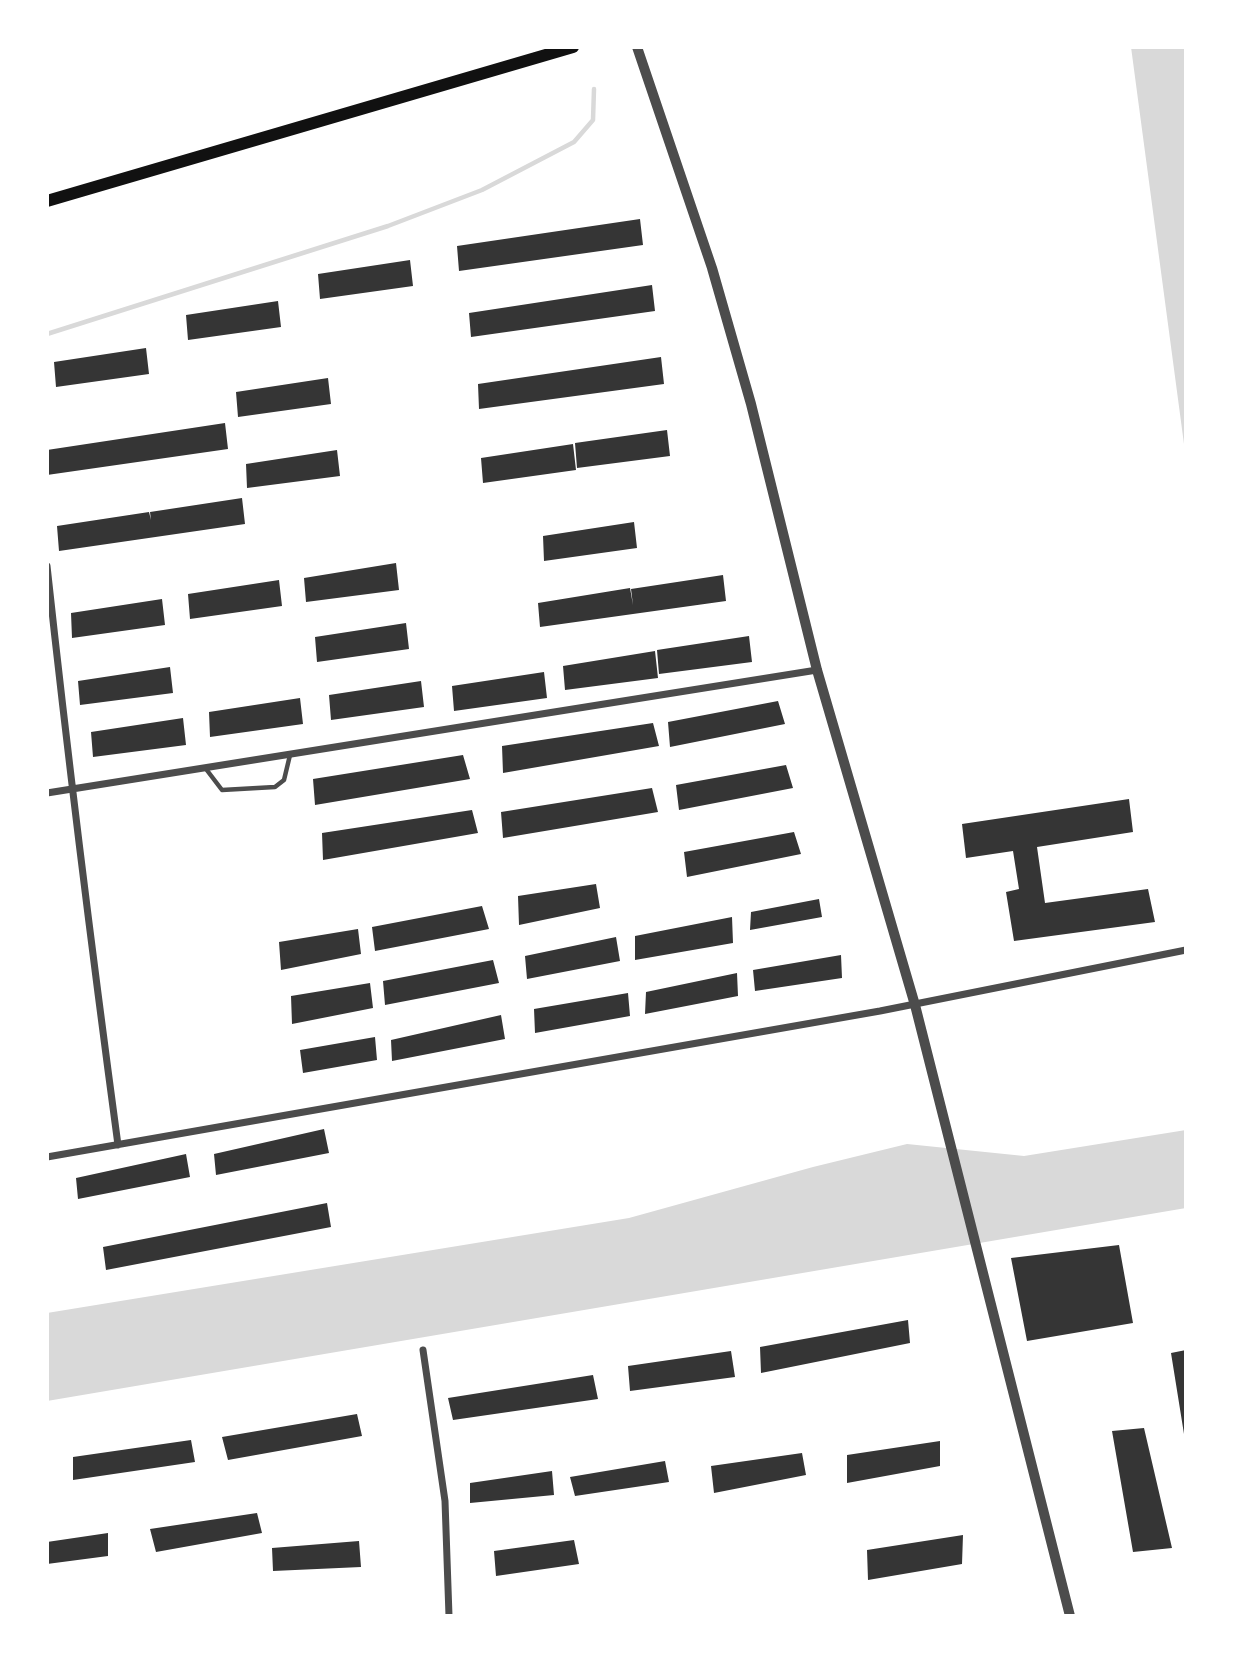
<!DOCTYPE html>
<style>
body{margin:0}
#map{position:relative;width:1233px;height:1663px;overflow:hidden;background:#fff;font-family:"Exo 2",sans-serif}
canvas{display:block}
.frame{position:absolute;inset:0;border:49px solid #fff;pointer-events:none}
</style>
<div id="map">
<canvas width="1233" height="1663"></canvas>
<div class="frame"></div>
</div>
<script>
const g = document.querySelector('canvas').getContext('2d');
g.lineJoin = 'round';
function fill(path, color) { g.fillStyle = color; g.fill(path, 'evenodd'); }
function trace(path, color, width, dash) { g.strokeStyle = color; g.lineWidth = width; g.lineCap = dash ? 'butt' : 'round'; g.setLineDash(dash || []); g.stroke(path); }
fill(new Path2D(`
 M 1131,47 L 1186,47 L 1186,459 Z
 M 1186,1130 L 1186,1208 L 47,1401 L 47,1313 L 629,1218 L 813,1167 L 907,1144 L 1024,1156 Z`), '#d9d9d9');
trace(new Path2D(`
 M 47,334 L 388,226 L 482,190 L 574,142 L 593,120 L 594,89`), '#d9d9d9', 4.5);
fill(new Path2D(`
 M 640,219 L 643,245 L 459,271 L 457,246 Z
 M 410,260 L 413,286 L 320,299 L 318,274 Z
 M 652,285 L 655,311 L 471,337 L 469,313 Z
 M 278,301 L 281,327 L 188,340 L 186,315 Z
 M 146,348 L 149,374 L 56,387 L 54,362 Z
 M 661,357 L 664,384 L 479,409 L 478,384 Z
 M 328,378 L 331,404 L 238,417 L 236,392 Z
 M 225,423 L 228,449 L 47,475 L 47,450 Z
 M 667,430 L 670,456 L 577,468 L 575,443 Z
 M 573,444 L 576,470 L 483,483 L 481,458 Z
 M 337,450 L 340,476 L 247,488 L 246,464 Z
 M 242,498 L 245,524 L 59,551 L 57,526 L 149,512 L 151,520 L 150,512 Z
 M 634,522 L 637,548 L 544,561 L 543,536 Z
 M 396,563 L 399,590 L 306,602 L 304,578 Z
 M 723,575 L 726,601 L 540,627 L 538,603 L 630,588 L 633,605 L 631,589 Z
 M 279,580 L 282,606 L 190,619 L 188,594 Z
 M 162,599 L 165,625 L 72,638 L 71,613 Z
 M 406,623 L 409,649 L 317,662 L 315,637 Z
 M 749,636 L 752,662 L 659,674 L 657,650 Z
 M 655,651 L 658,678 L 565,690 L 563,666 Z
 M 170,667 L 173,693 L 80,705 L 78,681 Z
 M 544,672 L 547,698 L 454,711 L 452,686 Z
 M 421,681 L 424,707 L 331,720 L 329,695 Z
 M 300,698 L 303,724 L 210,737 L 209,712 Z
 M 778,701 L 785,724 L 670,747 L 668,722 Z
 M 183,718 L 186,745 L 93,757 L 91,732 Z
 M 653,723 L 659,746 L 503,773 L 502,746 Z
 M 463,755 L 470,779 L 315,805 L 313,779 Z
 M 786,765 L 793,788 L 679,810 L 676,785 Z
 M 652,788 L 658,812 L 503,838 L 501,812 Z
 M 1129,799 L 1133,832 L 1037,847 L 1045,903 L 1148,889 L 1155,922 L 1014,941 L 1006,892 L 1019,889 L 1013,851 L 966,858 L 962,824 Z
 M 472,810 L 478,833 L 323,860 L 322,833 Z
 M 794,832 L 801,854 L 687,877 L 684,852 Z
 M 596,884 L 600,908 L 519,925 L 518,896 Z
 M 819,899 L 822,917 L 750,930 L 751,912 Z
 M 482,906 L 489,929 L 375,951 L 372,927 Z
 M 732,917 L 733,943 L 635,960 L 635,936 Z
 M 358,929 L 361,954 L 281,970 L 279,942 Z
 M 616,937 L 620,961 L 527,979 L 525,956 Z
 M 841,955 L 842,978 L 755,991 L 753,970 Z
 M 493,960 L 499,983 L 385,1005 L 383,981 Z
 M 737,973 L 738,996 L 645,1014 L 646,992 Z
 M 370,983 L 373,1008 L 292,1024 L 291,996 Z
 M 628,993 L 630,1016 L 535,1033 L 534,1009 Z
 M 501,1015 L 505,1039 L 392,1061 L 391,1040 Z
 M 375,1037 L 377,1060 L 303,1073 L 300,1050 Z
 M 324,1129 L 329,1153 L 216,1175 L 214,1154 Z
 M 186,1154 L 190,1177 L 78,1199 L 76,1178 Z
 M 327,1203 L 331,1227 L 106,1270 L 103,1247 Z
 M 1119,1245 L 1133,1323 L 1027,1341 L 1011,1258 Z
 M 908,1320 L 910,1343 L 761,1373 L 760,1347 Z
 M 1186,1350 L 1186,1434 L 1184,1434 L 1171,1353 Z
 M 731,1351 L 735,1377 L 630,1391 L 628,1366 Z
 M 593,1375 L 598,1399 L 453,1420 L 448,1398 Z
 M 357,1414 L 362,1436 L 228,1460 L 222,1437 Z
 M 1144,1428 L 1172,1548 L 1133,1552 L 1112,1431 Z
 M 191,1440 L 195,1462 L 73,1480 L 73,1457 Z
 M 940,1441 L 940,1466 L 847,1483 L 847,1455 Z
 M 802,1453 L 806,1475 L 714,1493 L 711,1466 Z
 M 665,1461 L 669,1482 L 575,1496 L 570,1477 Z
 M 552,1471 L 554,1495 L 470,1503 L 470,1483 Z
 M 257,1513 L 262,1533 L 156,1552 L 150,1529 Z
 M 108,1533 L 108,1556 L 47,1564 L 47,1542 Z
 M 963,1535 L 962,1564 L 868,1580 L 867,1550 Z
 M 574,1540 L 579,1564 L 496,1576 L 494,1551 Z
 M 359,1541 L 361,1567 L 273,1571 L 272,1548 Z`), '#353535');
trace(new Path2D(`
 M 206,769 L 222,790 L 275,787 L 284,780 L 290,755`), '#4c4c4c', 4.5);
trace(new Path2D(`
 M 47,566 C 68,759 92,952 118,1145
 M 47,793 L 817,670
 M 47,1157 L 880,1011 L 1186,950
 M 423,1350 L 445,1501 L 449,1616`), '#4c4c4c', 7);
trace(new Path2D(`
 M 637,47 L 712,268 L 751,404 L 817,670 L 915,1005 L 1070,1616`), '#4c4c4c', 10);
trace(new Path2D(`
 M 47,201 L 573,47`), '#111', 12);
</script>
